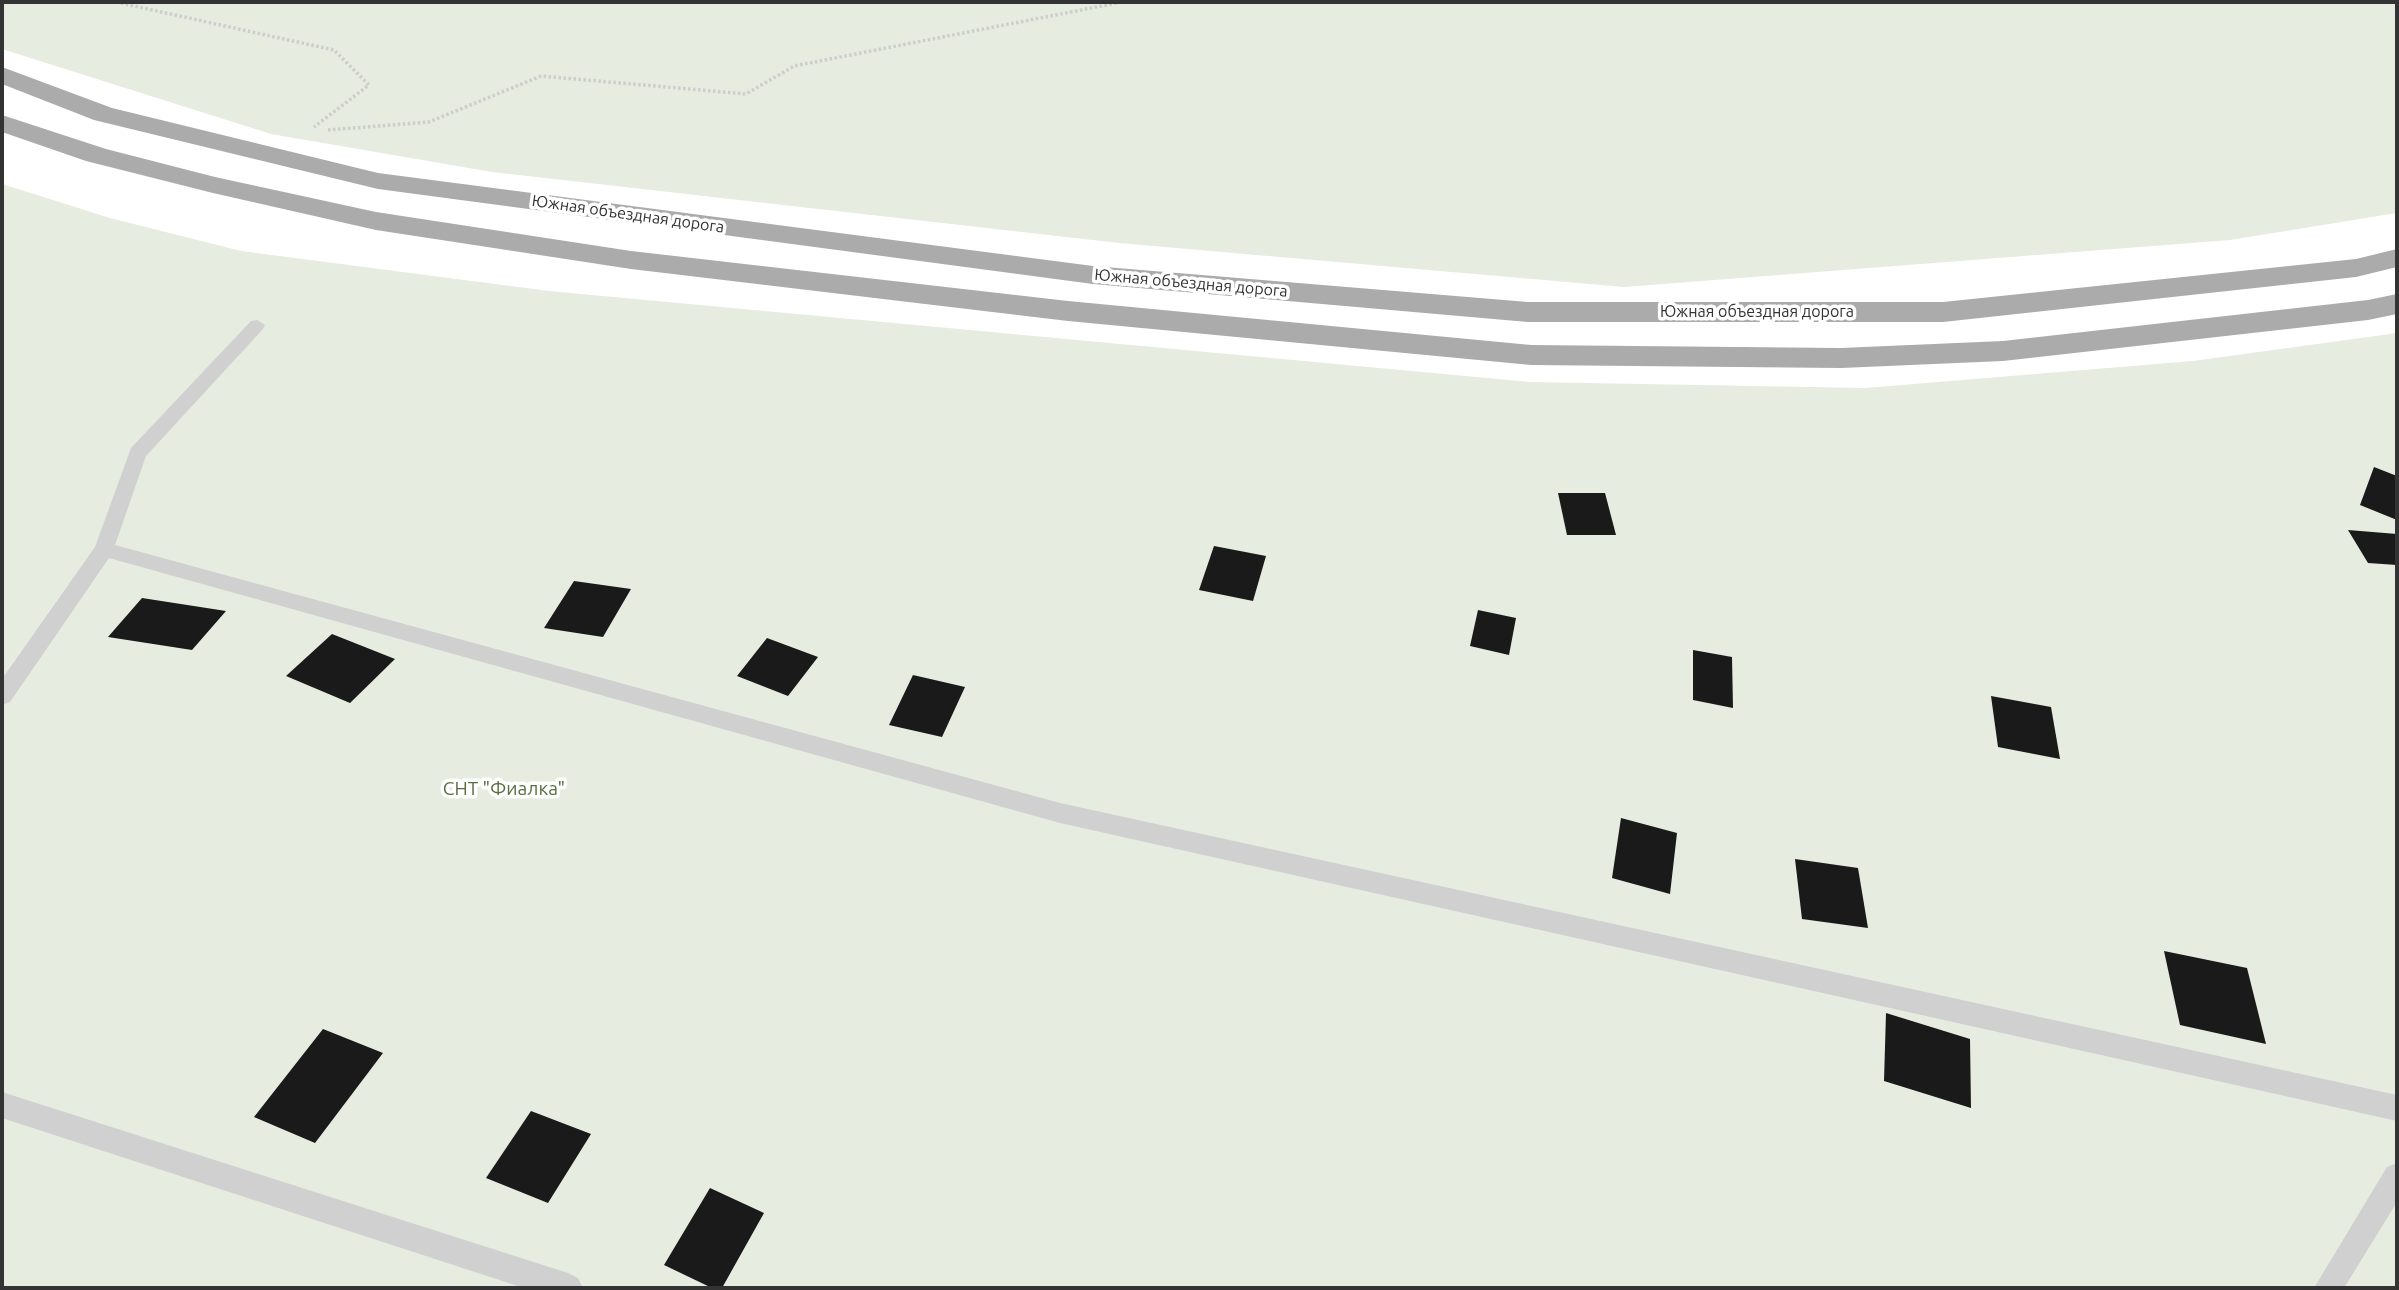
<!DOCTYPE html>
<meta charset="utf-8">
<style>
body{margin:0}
#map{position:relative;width:2399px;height:1290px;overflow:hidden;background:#fff;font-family:Ubuntu,sans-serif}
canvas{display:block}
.frame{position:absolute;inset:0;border:4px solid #333;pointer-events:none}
</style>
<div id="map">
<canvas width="2399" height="1290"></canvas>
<div class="frame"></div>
</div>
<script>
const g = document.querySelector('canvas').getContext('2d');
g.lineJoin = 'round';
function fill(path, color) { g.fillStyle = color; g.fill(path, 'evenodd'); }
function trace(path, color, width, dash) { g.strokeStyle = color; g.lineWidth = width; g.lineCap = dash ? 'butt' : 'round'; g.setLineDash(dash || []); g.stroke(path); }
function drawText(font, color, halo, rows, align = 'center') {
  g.font = font + ' Ubuntu,sans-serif'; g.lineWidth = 7; g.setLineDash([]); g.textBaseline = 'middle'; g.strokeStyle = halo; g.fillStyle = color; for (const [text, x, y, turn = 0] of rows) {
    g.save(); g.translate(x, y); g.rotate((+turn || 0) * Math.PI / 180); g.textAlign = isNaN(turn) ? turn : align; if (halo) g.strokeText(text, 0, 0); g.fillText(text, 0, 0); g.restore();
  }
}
fill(new Path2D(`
 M 2,2 L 2397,2 L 2397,213 L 2230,240 L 1624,287 L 1119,243 L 492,172 L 271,134 L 2,49 Z
 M 2,184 L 110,218 L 241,251 L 549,291 L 1530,382 L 1865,388 L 2193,361 L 2397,333 L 2397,1288 L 2,1288 Z`), '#e6ecdf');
fill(new Path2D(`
 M 2374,467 L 2397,476 L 2397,520 L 2360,505 Z
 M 1558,493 L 1605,493 L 1616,535 L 1567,535 Z
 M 2348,530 L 2397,534 L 2397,565 L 2368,563 Z
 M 1214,546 L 1266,556 L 1253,601 L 1199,590 Z
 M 574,581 L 631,589 L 603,637 L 544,628 Z
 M 142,598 L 226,611 L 192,650 L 108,637 Z
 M 1478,610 L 1516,618 L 1509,655 L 1470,646 Z
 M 332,634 L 395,659 L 350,703 L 286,676 Z
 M 767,638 L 818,657 L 788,696 L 737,676 Z
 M 1693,650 L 1732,657 L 1733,708 L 1693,700 Z
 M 913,675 L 965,687 L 942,737 L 889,725 Z
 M 1991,696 L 2051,707 L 2060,759 L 1998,747 Z
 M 1621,818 L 1677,833 L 1670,894 L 1612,878 Z
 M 1795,859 L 1858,868 L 1868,928 L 1802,919 Z
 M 2164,951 L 2247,968 L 2266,1044 L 2180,1025 Z
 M 1886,1013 L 1970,1039 L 1971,1108 L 1884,1081 Z
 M 323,1029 L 383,1053 L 315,1143 L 254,1117 Z
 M 531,1111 L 591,1134 L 548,1203 L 486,1178 Z
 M 710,1188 L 764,1213 L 722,1288 L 712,1288 L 664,1265 Z`), '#1a1a1a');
trace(new Path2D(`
 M 116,2 L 334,50 L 369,85 L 314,127
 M 328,130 L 429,122 L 541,76 L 746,94 L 794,66 L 1122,2`), '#cdcdcd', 3.5, [2.5, 2.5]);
fill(new Path2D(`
 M 257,320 L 265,325 L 263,329 L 146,456 L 115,545 L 1060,803 L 2397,1095 L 2397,1121 L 1060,823 L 109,558 L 10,702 L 2,705 L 2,679 L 95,547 L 131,448 L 251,321 Z
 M 2,1092 L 568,1273 L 578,1278 L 583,1288 L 524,1288 L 2,1118 Z
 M 2397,1163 L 2397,1202 L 2344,1288 L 2314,1288 L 2387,1167 Z`), '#d0d0d0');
fill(new Path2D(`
 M 2,67 L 112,108 L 378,173 L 1093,266 L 1528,302 L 1943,302 L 2356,259 L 2397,249 L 2397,267 L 2356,277 L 1943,322 L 1528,322 L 1093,284 L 378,189 L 94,120 L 2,84 Z
 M 2,115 L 106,149 L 215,177 L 376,212 L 631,251 L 1068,301 L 1531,345 L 1841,348 L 2003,341 L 2368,300 L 2397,294 L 2397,314 L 2368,320 L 2003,361 L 1841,368 L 1531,365 L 1068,321 L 631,269 L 376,230 L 213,193 L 86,161 L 2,132 Z`), '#ababab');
drawText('16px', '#333', '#fff', [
 ["Южная объездная дорога",628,214,8],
 ["Южная объездная дорога",1191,283,5],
 ["Южная объездная дорога",1757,312]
]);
drawText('19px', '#56703f', '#fff', [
 ["СНТ \"Фиалка\"",504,789]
]);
</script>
